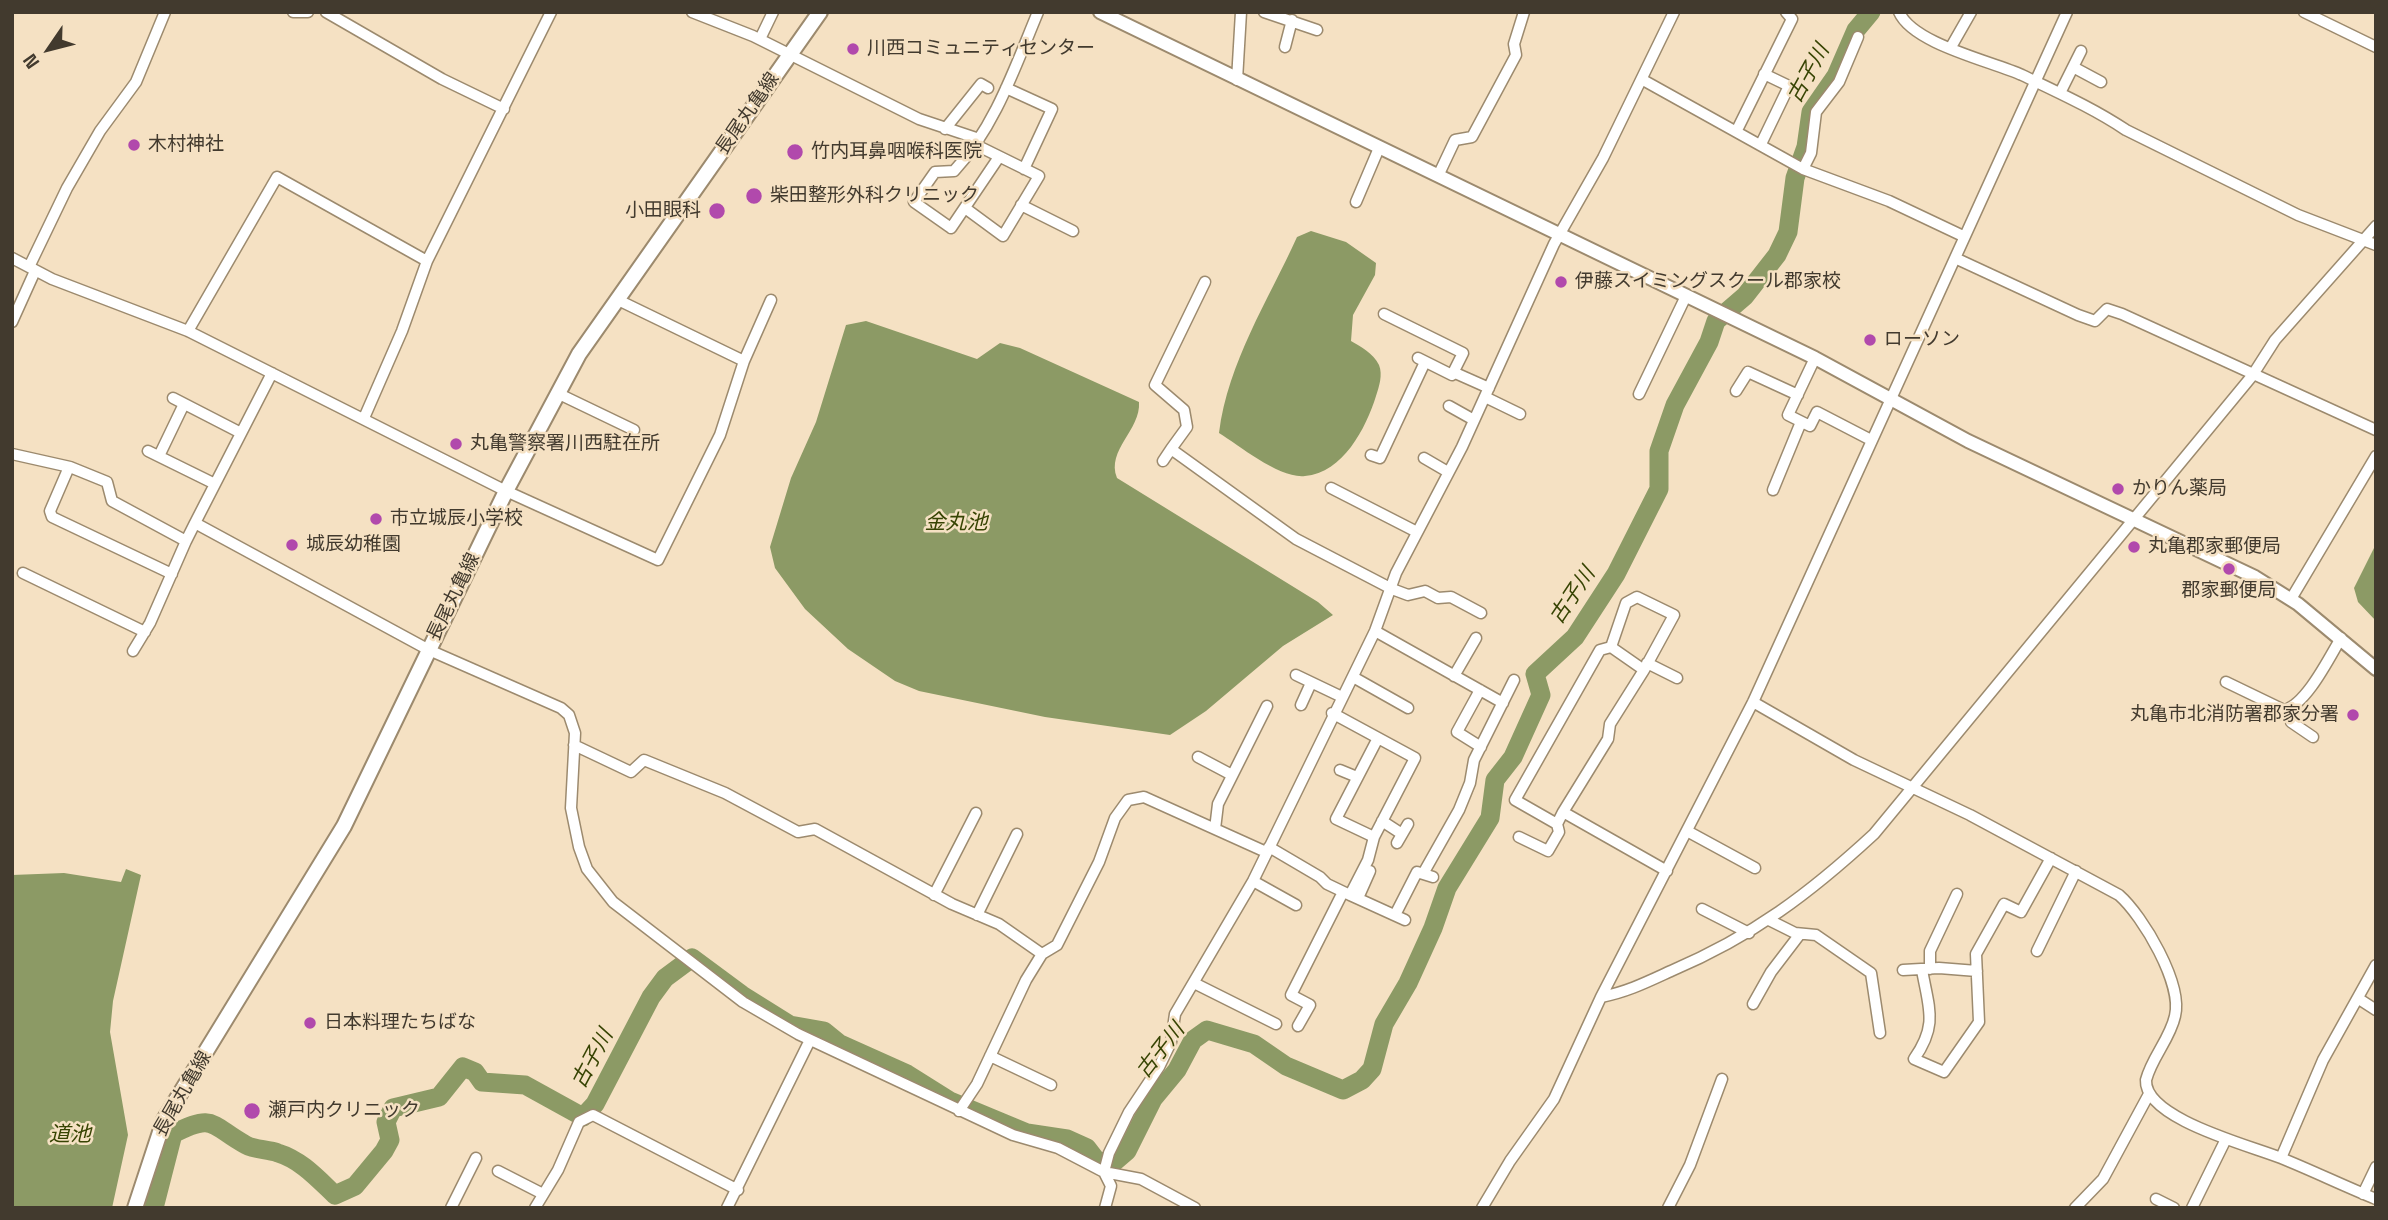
<!DOCTYPE html>
<meta charset="utf-8">
<style>
body{margin:0}
#map{position:relative;width:2388px;height:1220px;overflow:hidden;background:#f5e1c3;font-family:"Space Grotesk",sans-serif}
canvas{display:block}
.frame{position:absolute;inset:0;border:14px solid #423a2e;pointer-events:none}
.north{position:absolute;left:14px;top:14px;width:70px;height:70px;-webkit-text-stroke:5px #f5e1c3;paint-order:stroke;rotate:235deg;font-size:19px;font-weight:700;line-height:28px;text-align:center;color:#423a2e}
.north::after{content:'';display:block;margin:auto;width:24px;height:32px;background:#423a2e;clip-path:polygon(50% 0,100% 100%,50% 72%,0 100%)}
</style>
<div id="map">
<canvas width="2388" height="1220"></canvas>
<div class="frame"></div>
<div class="north">N</div>
</div>
<script>
const g = document.querySelector('canvas').getContext('2d');
g.lineJoin = 'round';
function fill(path, color) { g.fillStyle = color; g.fill(path, 'evenodd'); }
function trace(path, color, width, dash) { g.strokeStyle = color; g.lineWidth = width; g.lineCap = dash ? 'butt' : 'round'; g.setLineDash(dash || []); g.stroke(path); }
function drawText(font, color, halo, rows, align = 'center') {
  g.font = font + ' "Space Grotesk","Noto Sans JP",sans-serif'; g.lineWidth = 5; g.setLineDash([]); g.textBaseline = 'middle'; g.strokeStyle = halo; g.fillStyle = color; for (const [text, x, y, turn = 0] of rows) {
    g.save(); g.translate(x, y); g.rotate((+turn || 0) * Math.PI / 180); g.textAlign = isNaN(turn) ? turn : align; if (halo) g.strokeText(text, 0, 0); g.fillText(text, 0, 0); g.restore();
  }
}
fill(new Path2D(`
 M 1311,231 L 1346,242 L 1376,263 L 1375,275 L 1353,315 L 1351,341 C 1361,347 1373,353 1379,365 C 1383,375 1379,387 1376,396 C 1366,428 1343,473 1305,476 C 1280,479 1240,446 1219,433 C 1228,362 1268,301 1297,237 Z
 M 866,321 L 977,359 L 1000,343 L 1020,348 L 1139,402 C 1141,430 1106,450 1117,478 L 1318,602 L 1333,615 L 1283,646 L 1206,711 L 1170,735 L 1045,717 L 919,691 L 895,681 L 848,649 L 805,609 L 775,568 L 770,547 L 791,478 L 816,422 L 846,325 Z
 M 2376,544 L 2376,621 L 2358,602 L 2354,588 Z
 M 126,869 L 141,875 L 113,1001 L 110,1032 L 128,1135 L 112,1208 L 12,1208 L 12,875 L 64,873 L 121,882 Z`), '#8c9a65');
trace(new Path2D(`
 M 154,1208 L 173,1134 C 215,1112 211,1126 246,1145 C 255,1150 268,1149 278,1153 C 301,1160 317,1178 335,1195 L 355,1186 L 384,1151 L 390,1140 L 386,1122 L 393,1108 L 439,1097 L 463,1067 L 475,1072 L 482,1082 L 525,1085 L 583,1117 L 595,1104 L 651,997 L 665,978 L 692,958 L 742,995 L 790,1025 L 824,1031 L 840,1044 L 907,1074 L 950,1101 L 1027,1133 L 1067,1139 L 1087,1148 L 1097,1161 L 1113,1163 L 1127,1151 L 1153,1099 L 1177,1070 L 1193,1040 L 1207,1030 L 1254,1044 L 1286,1066 L 1343,1090 L 1362,1080 L 1372,1069 L 1384,1024 L 1408,983 L 1433,928 L 1447,888 L 1490,818 L 1495,780 L 1513,757 L 1541,695 L 1535,674 L 1575,637 L 1616,574 L 1659,489 L 1659,451 L 1675,405 L 1709,342 L 1716,321 L 1745,296 L 1777,255 L 1788,232 L 1795,178 L 1806,147 L 1811,112 L 1836,76 L 1856,30 L 1871,12`), '#8c9a65', 19);
const minor = new Path2D(`
 M 293,12 L 308,12
 M 326,12 L 442,79 L 504,109
 M 692,12 L 753,36 L 919,119 L 979,139
 M 1264,12 L 1317,30
 M 1899,12 C 1913,44 1991,61 2022,75 C 2057,92 2093,108 2126,130 L 2298,215 L 2376,245
 M 2304,12 L 2376,47
 M 760,39 L 773,12
 M 1285,47 L 1292,20
 M 1951,47 L 1971,12
 M 2073,67 L 2101,82
 M 1237,80 L 1241,12
 M 1643,80 L 1803,169 L 1889,201 L 1963,236
 M 1006,88 L 1052,109 L 1024,169
 M 2060,93 L 2081,51
 M 945,129 L 981,84 L 988,88
 M 1737,130 L 1792,19 L 1786,12
 M 1761,144 L 1789,86 L 1764,74
 M 999,157 L 951,228 L 914,202 L 935,172 L 954,171 C 995,127 1015,67 1038,12
 M 1803,169 L 1811,153 L 1816,112 L 1839,82 L 1858,37
 M 1438,176 L 1455,140 L 1472,137 L 1516,55 L 1514,44 L 1524,12
 M 1356,202 L 1379,148
 M 1021,205 L 1073,231
 M 965,208 L 1003,236 L 1039,176 L 976,145
 M 12,258 L 52,279 L 188,331 L 506,491 L 658,560 L 720,435 L 744,361 L 771,300
 M 1955,258 L 2078,315 L 2095,321 L 2107,309 L 2122,314 L 2376,430
 M 29,267 L 67,188 L 100,131 L 136,82 L 165,12
 M 1205,282 L 1155,385 L 1184,410 L 1187,427 L 1171,449 L 1296,539 L 1392,589 L 1408,595 L 1425,591 L 1438,598 L 1451,597 L 1481,613
 M 616,299 L 744,361
 M 1384,314 L 1463,353 L 1452,375 L 1418,358
 M 12,322 L 35,271
 M 188,331 L 277,177 L 427,261
 M 1815,358 L 1788,415 L 1810,426 L 1817,412 L 1871,440
 M 1453,372 L 1489,388
 M 1736,391 L 1748,372 L 1798,395
 M 557,393 L 634,430
 M 1639,394 L 1686,296
 M 1485,397 L 1520,414
 M 173,398 L 241,433
 M 1449,406 L 1474,420
 M 364,418 L 402,331 L 427,261 L 551,12
 M 148,451 L 215,484
 M 12,454 L 70,467 L 107,482 L 112,501 L 186,541 L 195,523 L 429,650 L 561,708 L 569,715 L 575,733 L 571,808 L 579,847 L 587,869 L 613,902 L 743,1002 L 798,1034 L 1013,1135 L 1058,1148 L 1104,1172 L 1141,1179 L 1195,1208
 M 1371,455 L 1380,458 L 1425,362
 M 159,456 L 184,404
 M 1424,458 L 1448,472
 M 1163,461 L 1171,449
 M 69,467 L 50,511 L 52,517 L 172,574
 M 1331,488 L 1417,532
 M 1773,490 L 1801,422
 M 195,523 L 272,373
 M 23,573 L 145,632
 M 2291,599 L 2376,456
 M 1375,631 L 1503,703
 M 1611,647 L 1626,603 L 1637,597 L 1674,615 L 1644,670
 M 133,651 L 150,623 L 186,541
 M 1647,663 L 1677,678
 M 1296,675 L 1342,697
 M 1454,676 L 1476,638
 M 1353,677 L 1408,708
 M 2226,682 L 2284,710 C 2306,705 2329,658 2341,638
 M 1480,690 L 1457,732 L 1481,747
 M 1753,702 L 1854,760 L 1970,815 L 2119,895 C 2143,916 2183,984 2175,1016 C 2170,1039 2152,1057 2146,1080 C 2144,1119 2252,1146 2281,1158 C 2313,1171 2344,1186 2376,1199
 M 1301,705 L 1311,683
 M 2289,709 L 2291,722 L 2313,737
 M 574,745 L 631,772 L 644,760 L 725,793 L 798,832 L 815,829 L 952,904 L 999,924 L 1042,954
 M 1198,757 L 1232,775
 M 1340,770 L 1357,777
 M 1563,812 L 1608,739 L 1610,724 L 1644,670 L 1611,647 L 1600,650 L 1515,800 L 1557,824 L 1563,812 L 1667,871
 M 1382,821 L 1402,834
 M 1215,829 L 1218,804 L 1267,706
 M 1687,831 L 1755,868
 M 1374,837 L 1336,819 L 1378,738
 M 1519,837 L 1548,851 L 1559,832 L 1557,824
 M 1397,843 L 1408,824
 M 1269,847 L 1320,877 L 1327,884 L 1350,895 L 1368,860 L 1374,837 L 1415,758 L 1332,713
 M 1424,872 L 1459,810 L 1470,783 L 1474,760 L 1514,680
 M 1253,881 L 1296,905
 M 934,895 L 976,813
 M 1350,895 L 1405,920
 M 1358,898 L 1370,871
 M 1702,909 L 1749,933
 M 977,915 L 1017,834
 M 1395,915 L 1417,872 L 1433,877
 M 1769,920 L 1795,933 L 1816,935 L 1871,973 L 1880,1033
 M 2037,951 L 2076,871
 M 1930,969 L 1930,951 L 1957,894
 M 1903,970 L 1939,968 L 1977,971
 M 1922,970 C 1929,1009 1938,1025 1914,1059 L 1944,1072 L 1979,1022 L 1976,954 L 2004,904 L 2021,912 L 2051,858
 M 1194,983 L 1276,1024
 M 1601,997 C 1627,992 1647,982 1671,971 C 1753,936 1809,894 1874,834 L 2252,376 L 2275,340 L 2376,226
 M 2359,999 L 2376,1010
 M 1753,1004 L 1771,972 L 1800,934
 M 1298,1026 L 1310,1005 L 1291,995 L 1343,892
 M 990,1056 L 1051,1085
 M 959,1111 L 977,1084 L 1026,980 L 1042,954 L 1057,945 L 1099,862 L 1115,818 L 1128,800 L 1144,797 L 1266,852
 M 2281,1158 L 2323,1060 L 2376,965
 M 498,1171 L 543,1194
 M 2363,1194 L 2376,1167
 M 2156,1199 L 2174,1208
 M 451,1208 L 476,1158
 M 535,1208 L 558,1170 L 579,1122 L 593,1115 L 738,1190
 M 727,1208 L 810,1040
 M 1105,1208 L 1111,1186 L 1104,1172 L 1109,1153 L 1129,1112 L 1159,1067 L 1171,1042 L 1175,1014 L 1253,881 L 1375,631 L 1396,573 L 1462,447 L 1554,244 L 1603,158 L 1674,12
 M 1482,1208 L 1510,1161 L 1554,1099 L 1601,997 L 1753,702 L 2067,12
 M 1668,1208 L 1690,1165 L 1722,1079
 M 2075,1208 L 2103,1179 L 2149,1094
 M 2192,1208 L 2226,1139`);
const tertiary = new Path2D(`
 M 1100,12 L 1815,358 L 1968,441 L 2255,577 L 2298,604 L 2376,669`);
const primary = new Path2D(`
 M 135,1208 L 164,1120 L 344,826 L 506,491 L 579,354 L 820,12`);
trace(minor, '#9c8a6e', 13);
trace(tertiary, '#9c8a6e', 16);
trace(primary, '#9c8a6e', 18);
trace(minor, '#fff', 10);
trace(tertiary, '#fff', 12);
trace(primary, '#fff', 14);
for (const [x, y, r, color] of [
 [853,49,7,"#b149ac"],
 [134,145,7,"#b149ac"],
 [795,152,9,"#b149ac"],
 [754,196,9,"#b149ac"],
 [717,211,9,"#b149ac"],
 [1561,282,7,"#b149ac"],
 [1870,340,7,"#b149ac"],
 [456,444,7,"#b149ac"],
 [2118,489,7,"#b149ac"],
 [376,519,7,"#b149ac"],
 [292,545,7,"#b149ac"],
 [2134,547,7,"#b149ac"],
 [2229,569,7,"#b149ac"],
 [2353,715,7,"#b149ac"],
 [310,1023,7,"#b149ac"],
 [252,1111,9,"#b149ac"]
]) { const dot = new Path2D(); dot.arc(x, y, r, 0, 2 * Math.PI); g.fillStyle = color; g.fill(dot); trace(dot, '#f5e1c3', 2.5); }
drawText('19px', '#423a2e', '#f5e1c3', [
 ["川西コミュニティセンター",867,49],
 ["木村神社",148,145],
 ["竹内耳鼻咽喉科医院",811,152],
 ["柴田整形外科クリニック",770,196],
 ["小田眼科",701,211,"right"],
 ["伊藤スイミングスクール郡家校",1575,282],
 ["ローソン",1884,340],
 ["丸亀警察署川西駐在所",470,444],
 ["かりん薬局",2132,489],
 ["市立城辰小学校",390,519],
 ["城辰幼稚園",306,545],
 ["丸亀郡家郵便局",2148,547],
 ["郡家郵便局",2229,591,"center"],
 ["丸亀市北消防署郡家分署",2339,715,"right"],
 ["日本料理たちばな",324,1023],
 ["瀬戸内クリニック",268,1111]
], 'left');
drawText('19px', '#423a2e', '#f5e1c3', [
 ["長尾丸亀線",748,114,-55],
 ["長尾丸亀線",454,597,-64],
 ["長尾丸亀線",183,1094,-60]
]);
drawText('italic 21px', '#374403', '#f5e1c3', [
 ["古子川",1809,74,-61],
 ["金丸池",956,523],
 ["古子川",1573,596,-56],
 ["古子川",1161,1051,-52],
 ["古子川",593,1059,-62],
 ["道池",70,1135]
]);
</script>
